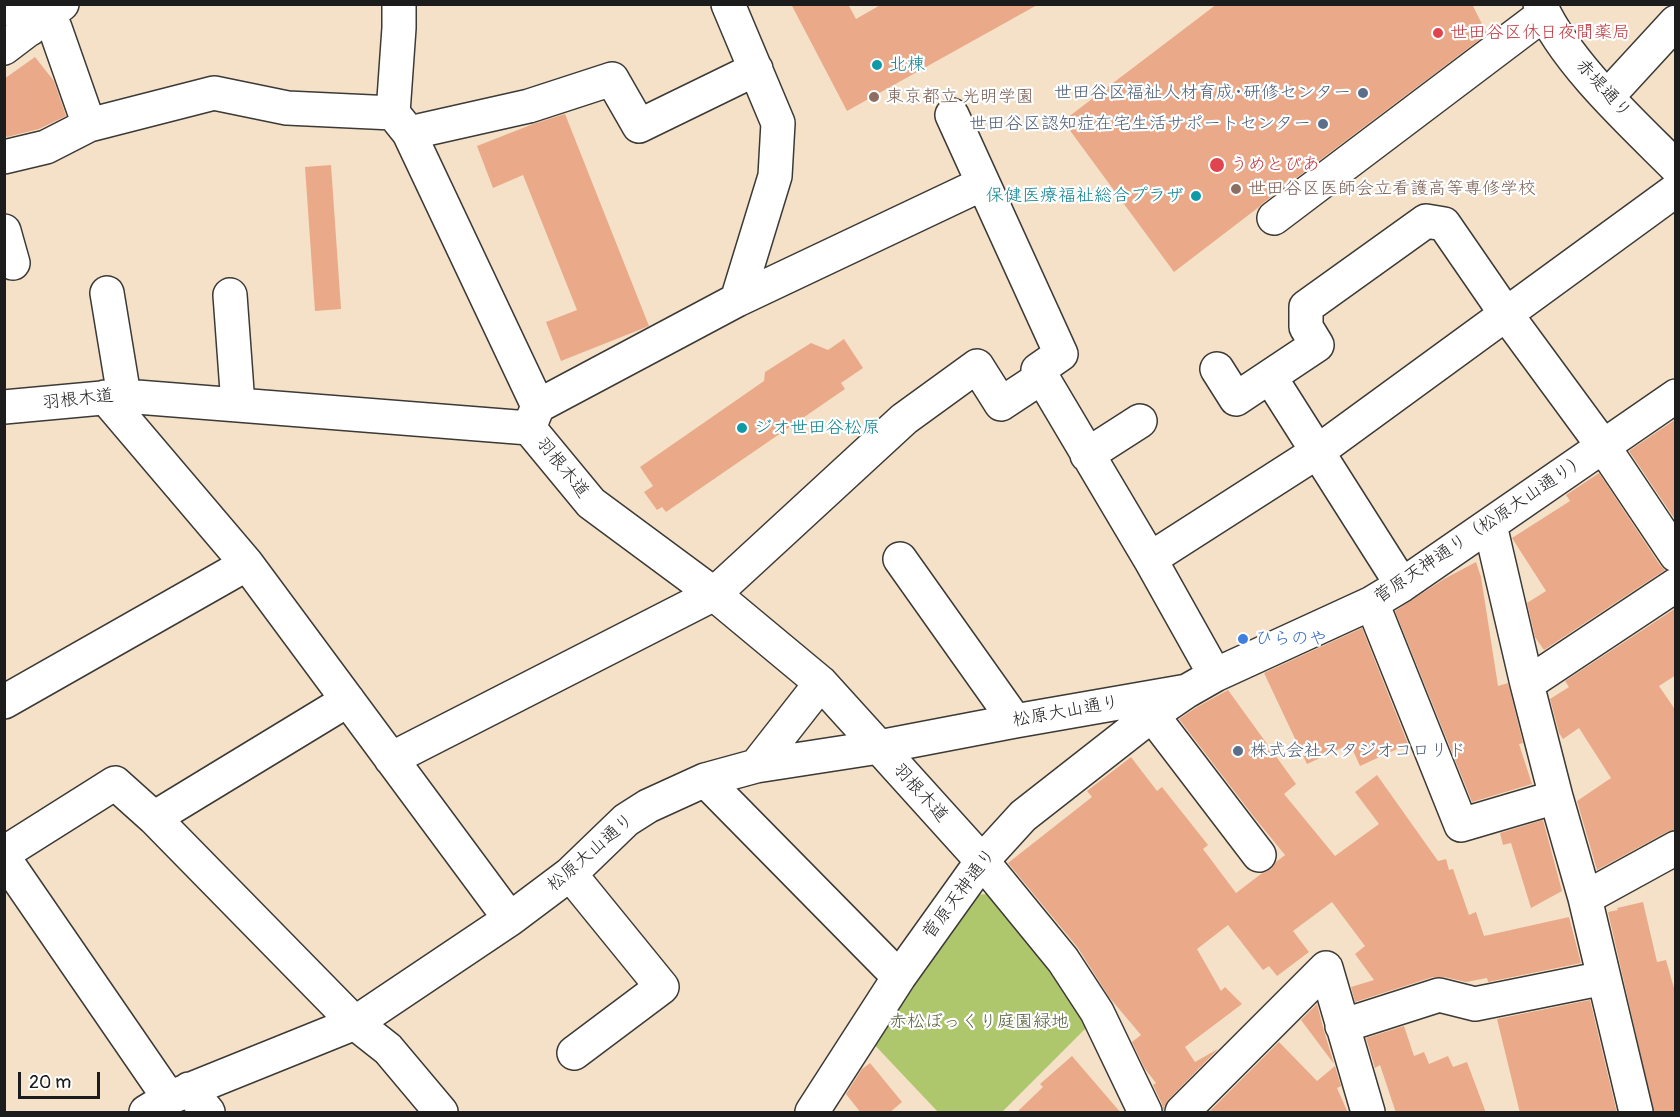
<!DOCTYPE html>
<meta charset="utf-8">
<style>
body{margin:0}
#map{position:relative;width:1680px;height:1117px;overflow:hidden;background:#f4e1c7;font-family:Pangolin,sans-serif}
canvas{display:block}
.frame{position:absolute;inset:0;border:6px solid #1c1c1c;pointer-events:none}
.scale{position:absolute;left:18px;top:1072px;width:82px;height:27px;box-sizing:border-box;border:3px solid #1c1c1c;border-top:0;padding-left:8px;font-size:18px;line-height:21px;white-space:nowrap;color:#1c1c1c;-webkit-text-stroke:4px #fff;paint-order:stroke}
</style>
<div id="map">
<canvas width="1680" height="1117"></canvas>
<div class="frame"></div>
<div class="scale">20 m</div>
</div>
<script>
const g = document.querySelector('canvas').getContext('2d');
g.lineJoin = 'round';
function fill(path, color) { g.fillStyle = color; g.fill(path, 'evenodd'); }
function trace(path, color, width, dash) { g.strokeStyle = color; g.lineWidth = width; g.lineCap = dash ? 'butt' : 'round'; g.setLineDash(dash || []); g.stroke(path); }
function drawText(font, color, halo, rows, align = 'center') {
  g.font = font + ' Pangolin,"Klee One",sans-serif'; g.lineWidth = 4.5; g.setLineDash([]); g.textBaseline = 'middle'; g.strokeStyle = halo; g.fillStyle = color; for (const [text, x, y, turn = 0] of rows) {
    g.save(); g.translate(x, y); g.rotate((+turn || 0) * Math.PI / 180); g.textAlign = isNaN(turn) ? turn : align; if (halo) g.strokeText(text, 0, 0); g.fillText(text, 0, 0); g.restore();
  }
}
fill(new Path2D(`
 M 988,894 L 1092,1022 L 1002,1112 L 938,1112 L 870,1040 L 971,895 Z`), '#aec66c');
fill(new Path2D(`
 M 791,4 L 848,4 L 856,19 L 882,4 L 1039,4 L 847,111 Z
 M 1217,4 L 1472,4 L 1487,34 L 1263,203 L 1259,207 L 1174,272 L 1063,121 Z
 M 35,57 L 54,81 L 66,116 L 39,129 L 7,137 L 4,134 L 4,79 Z
 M 565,114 L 649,326 L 561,361 L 546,322 L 577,310 L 523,175 L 493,188 L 477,146 L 533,124 Z
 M 331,165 L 341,309 L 315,311 L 305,167 Z
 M 844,339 L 863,368 L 841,383 L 845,389 L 666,512 L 662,507 L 657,510 L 644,492 L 653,486 L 640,467 L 764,381 L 765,372 L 811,343 L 828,350 Z
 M 1676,419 L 1676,521 L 1629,451 Z
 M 1599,473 L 1660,565 L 1665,570 L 1544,650 L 1535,637 L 1527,603 L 1546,591 L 1512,538 L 1570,501 L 1566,495 Z
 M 1476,562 L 1481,577 L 1498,686 L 1508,683 L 1523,743 L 1519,744 L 1532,784 L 1472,802 L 1395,611 L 1444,579 Z
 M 1676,608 L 1676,675 L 1659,686 L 1676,711 L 1676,829 L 1667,832 L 1597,870 L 1577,801 L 1611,778 L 1579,728 L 1563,739 L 1559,733 L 1550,699 L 1569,687 L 1565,681 Z
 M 1362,628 L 1408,744 L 1360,766 L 1350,744 L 1307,764 L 1264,673 Z
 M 1228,690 L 1296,784 L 1284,794 L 1335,856 L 1379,824 L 1355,792 L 1377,775 L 1438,861 L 1446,859 L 1449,870 L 1453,869 L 1469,915 L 1476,912 L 1484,936 L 1569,917 L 1581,963 L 1488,982 L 1487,978 L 1466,982 L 1444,977 L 1433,977 L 1355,1002 L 1351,987 L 1374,980 L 1355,954 L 1365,946 L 1332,902 L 1293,931 L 1309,952 L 1277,976 L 1269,966 L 1263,970 L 1228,925 L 1197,949 L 1221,991 L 1225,987 L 1242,1004 L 1185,1047 L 1195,1062 L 1218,1049 L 1169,1099 L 1164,1107 L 1164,1113 L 1162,1104 L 1153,1085 L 1156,1083 L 1145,1069 L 1132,1042 L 1141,1035 L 1109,997 L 1078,948 L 1008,863 L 1092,797 L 1087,791 L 1131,757 L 1157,791 L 1162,787 L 1208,845 L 1203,849 L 1236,893 L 1261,874 L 1271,869 L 1276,862 L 1285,855 L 1254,817 L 1179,719 L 1197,707 Z
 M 1543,820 L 1562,891 L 1531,908 L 1511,843 L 1503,845 L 1500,833 Z
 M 1643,902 L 1657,962 L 1666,960 L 1676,995 L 1676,1113 L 1654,1113 L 1608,912 L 1618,910 L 1617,908 Z
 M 1590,1000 L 1617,1113 L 1520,1113 L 1497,1019 Z
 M 1317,1004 L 1324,1031 L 1334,1064 L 1301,1020 Z
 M 1404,1026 L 1414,1056 L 1424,1052 L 1429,1064 L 1448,1056 L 1453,1067 L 1467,1062 L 1486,1113 L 1396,1113 L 1380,1065 L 1375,1068 L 1366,1038 Z
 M 1279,1042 L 1317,1081 L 1335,1066 L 1341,1086 L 1337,1088 L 1348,1113 L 1208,1113 Z
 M 1072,1056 L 1121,1113 L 1016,1113 L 1043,1087 L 1040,1084 Z
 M 870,1063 L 902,1102 L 889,1113 L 861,1113 L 846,1094 L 862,1069 Z`), '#eaaa89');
const minor = new Path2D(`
 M 399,4 L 399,28 L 393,113 L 409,133 L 538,406
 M 728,4 L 778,123 L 775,176 L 737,300
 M 1540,4 C 1565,62 1631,122 1676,167
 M 4,6 L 17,12 L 30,29
 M 46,16 L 55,28 L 89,125
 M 4,48 L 62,4
 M 1607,97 L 1676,22
 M 409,133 L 529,106 L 612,79 L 639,126 L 756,69
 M 4,157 L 46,147 L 89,125 L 214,93 L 287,108 L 393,113
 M 1274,218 L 1544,14
 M 4,231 L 13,263
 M 107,293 L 124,396
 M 230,295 L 238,405
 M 1217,369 L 1236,399 L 1317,345 L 1306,327 L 1306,307 L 1426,221 L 1444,224 L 1506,314 L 1603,446 L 1676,555
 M 1042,377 L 1150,559 L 1215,675
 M 1270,377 L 1402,585
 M 105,397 L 247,564 L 510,919
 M 4,407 L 124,396 L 529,428 L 591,503 L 714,594 L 821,683 L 879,747 L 982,861 L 1063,960 L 1097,1012 L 1145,1112
 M 529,428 L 538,406 L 737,300 L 982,184
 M 1087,455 L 1140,421
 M 1490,525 L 1527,684 L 1556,797 L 1585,898 L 1636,1112
 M 900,559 L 1015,721
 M 1150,559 L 1317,452 L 1676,190
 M 1372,603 L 1461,825 L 1556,797
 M 1527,684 L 1676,585
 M 4,702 L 247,564
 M 1152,715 L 1259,855
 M 391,759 L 714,594 L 904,419 L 977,366 L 1001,404 L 1042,377 L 1038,370 L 1061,354 L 952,115
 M 756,766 L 821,683
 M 705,780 L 899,977
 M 154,818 L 348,700
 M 4,853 L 115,783 L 154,818 L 355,1023 L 388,1049 L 441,1112
 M 4,858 L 169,1098
 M 570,874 L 662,987 L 574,1053
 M 1585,898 L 1676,848
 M 1342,1026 L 1439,995 L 1475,1004 L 1604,978
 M 189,1089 L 208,1112
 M 146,1112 L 169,1098 L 355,1023 L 510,919 L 570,874 L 626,820 L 648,806 L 705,780 L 756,766 L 879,747 L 1015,721 L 1187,691
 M 812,1112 L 899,977 L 982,861 L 1023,816 L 1152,715 L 1187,691 L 1215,675 L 1372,603 L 1402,585 L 1676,396
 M 1182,1112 L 1326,968 L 1368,1112`);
trace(minor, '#3c3a36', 36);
trace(minor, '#fff', 33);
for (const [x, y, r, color] of [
 [1438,33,6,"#e0444e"],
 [877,65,6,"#0f9aa8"],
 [1363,93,6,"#5c6f8a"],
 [874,97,6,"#8d6e63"],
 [1323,124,6,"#5c6f8a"],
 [1217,165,8,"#e0444e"],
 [1236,189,6,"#8d6e63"],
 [1196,196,6,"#0f9aa8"],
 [742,428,6,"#0f9aa8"],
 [1243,639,6,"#3f7fe0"],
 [1238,751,6,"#5c6f8a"]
]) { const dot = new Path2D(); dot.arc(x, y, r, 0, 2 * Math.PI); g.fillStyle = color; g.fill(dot); trace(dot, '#fff', 2); }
drawText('18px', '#be3a42', '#fff', [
 ["世田谷区休日夜間薬局",1450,33],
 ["うめとぴあ",1230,165]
], 'left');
drawText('18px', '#0d838f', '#fff', [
 ["北棟",889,65],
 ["保健医療福祉総合プラザ",1184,196,"right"],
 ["ジオ世田谷松原",754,428]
], 'left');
drawText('18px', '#1c1c1c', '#fff', [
 ["赤堤通り",1603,89,48],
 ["羽根木道",78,400,-6],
 ["羽根木道",562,468,51],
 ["菅原天神通り（松原大山通り）",1481,529,-34],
 ["松原大山通り",1066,712,-10],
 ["羽根木道",920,793,48],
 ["松原大山通り",591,853,-41],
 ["菅原天神通り",960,894,-53]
]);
drawText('18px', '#4e5e75', '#fff', [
 ["世田谷区福祉人材育成･研修センター",1351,93],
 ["世田谷区認知症在宅生活サポートセンター",1311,124],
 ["株式会社スタジオコロリド",1250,751,"left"]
], 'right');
drawText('18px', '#785e54', '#fff', [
 ["東京都立 光明学園",886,97],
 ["世田谷区医師会立看護高等専修学校",1248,189]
], 'left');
drawText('18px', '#366cbe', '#fff', [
 ["ひらのや",1255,639]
], 'left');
drawText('18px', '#56603c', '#fff', [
 ["赤松ぼっくり庭園緑地",979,1022]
]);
</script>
